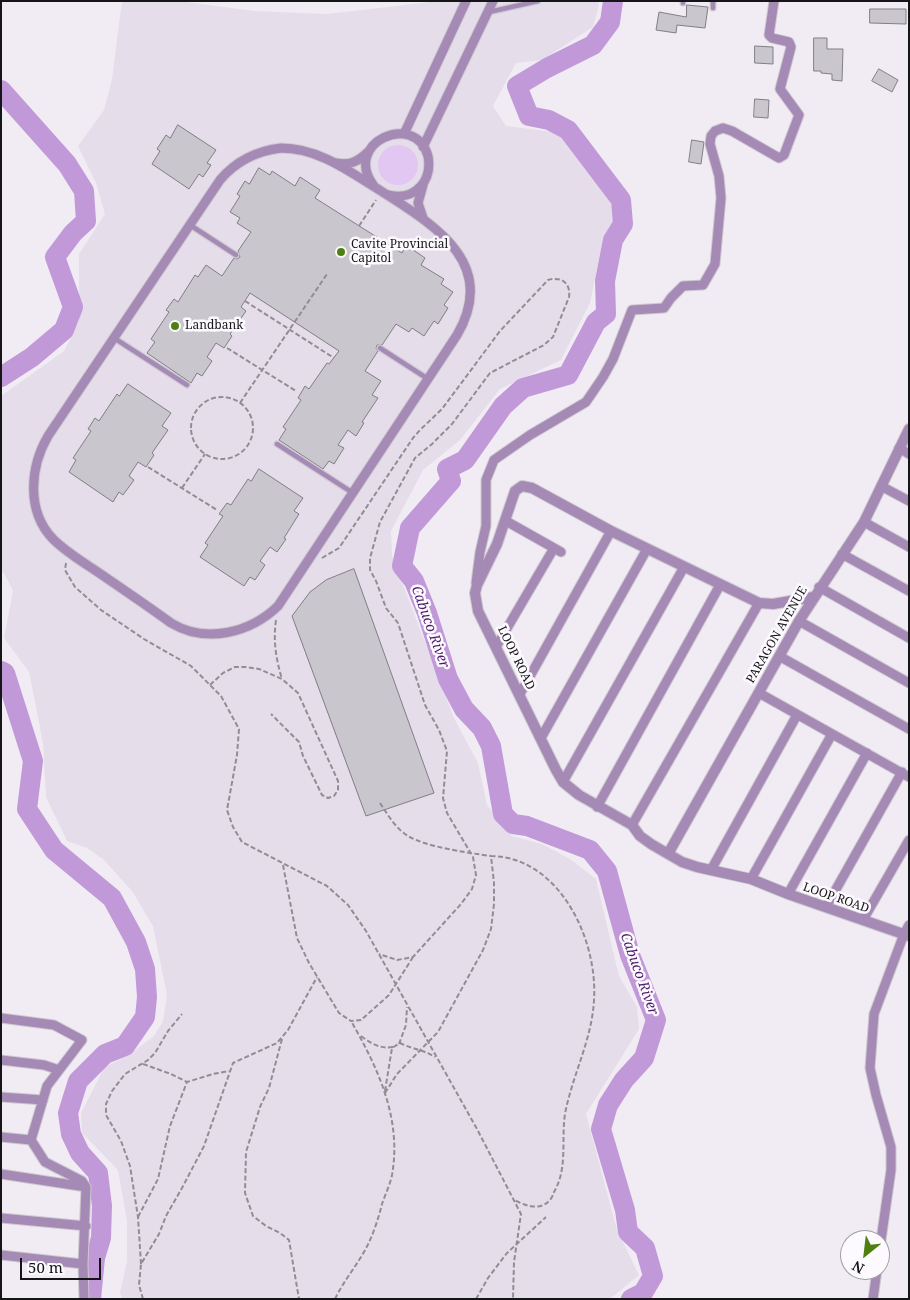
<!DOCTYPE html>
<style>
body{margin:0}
#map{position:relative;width:910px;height:1300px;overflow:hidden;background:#f1ecf4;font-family:"Noto Serif",serif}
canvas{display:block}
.frame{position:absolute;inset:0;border:2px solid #151416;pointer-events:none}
.north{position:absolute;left:840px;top:1230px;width:50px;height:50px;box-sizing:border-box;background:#fdfaff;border:1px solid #a09ea2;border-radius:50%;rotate:209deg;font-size:14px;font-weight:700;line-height:20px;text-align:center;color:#151416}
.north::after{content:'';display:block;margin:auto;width:18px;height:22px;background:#4e8011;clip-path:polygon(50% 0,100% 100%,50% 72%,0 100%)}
.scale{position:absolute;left:20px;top:1258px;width:81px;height:22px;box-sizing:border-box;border:2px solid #151416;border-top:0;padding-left:6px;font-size:15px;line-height:18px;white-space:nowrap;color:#151416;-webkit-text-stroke:4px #fdfaff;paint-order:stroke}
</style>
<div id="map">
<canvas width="910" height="1300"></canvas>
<div class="frame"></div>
<div class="north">N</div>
<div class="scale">50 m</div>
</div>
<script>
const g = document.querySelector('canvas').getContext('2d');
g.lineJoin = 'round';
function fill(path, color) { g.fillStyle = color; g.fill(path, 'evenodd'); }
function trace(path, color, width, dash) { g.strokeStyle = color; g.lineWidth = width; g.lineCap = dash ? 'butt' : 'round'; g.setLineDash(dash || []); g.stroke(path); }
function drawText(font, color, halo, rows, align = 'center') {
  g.font = font + ' "Noto Serif",serif'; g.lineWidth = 5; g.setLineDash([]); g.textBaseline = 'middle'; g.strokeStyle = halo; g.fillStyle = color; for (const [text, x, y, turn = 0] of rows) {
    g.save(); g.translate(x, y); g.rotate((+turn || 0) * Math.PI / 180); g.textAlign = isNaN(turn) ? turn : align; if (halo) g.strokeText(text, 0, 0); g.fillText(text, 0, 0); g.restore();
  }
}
fill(new Path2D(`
 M 122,1 L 178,1 L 255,11 L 327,14 L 439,1 L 598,1 L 599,5 L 593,27 L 542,60 L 516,63 L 493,106 L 506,126 L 562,133 L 608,189 L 615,226 L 602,245 L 590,303 L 561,360 L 500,389 L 460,440 L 423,470 L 391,531 L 392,556 L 454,718 L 478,763 L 487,805 L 512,836 L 542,844 L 570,859 L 596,879 L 619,976 L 637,1007 L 639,1029 L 586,1114 L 617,1230 L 639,1275 L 610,1299 L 122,1299 L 120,1293 L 127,1261 L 127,1221 L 118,1170 L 82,1133 L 81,1113 L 104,1068 L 131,1053 L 154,1036 L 163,1021 L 167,995 L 153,926 L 132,891 L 103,859 L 87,848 L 67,841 L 46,797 L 43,743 L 29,672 L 4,638 L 13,591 L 4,573 L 1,571 L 1,396 L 64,351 L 79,321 L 79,254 L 105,214 L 96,183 L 78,146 L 104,110 L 112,79 Z`), '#e6ddeb');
fill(new Path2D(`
 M378 165a20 20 0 1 1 40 0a20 20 0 1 1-40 0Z`), '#e1c7f2');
trace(new Path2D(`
 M 613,1 L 610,22 L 593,45 L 547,68 L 517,86 L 529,116 L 549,120 L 568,130 L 621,200 L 623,224 L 613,240 L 605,281 L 606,314 L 596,322 L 568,375 L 523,388 L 503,406 L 465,460 L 447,469 L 451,481 L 410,528 L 402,566 L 414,581 L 427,613 L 448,679 L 464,709 L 482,728 L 491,746 L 503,814 L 513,824 L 527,826 L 590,850 L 607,871 L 630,955 L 656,1020 L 644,1058 L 624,1080 L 608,1105 L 601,1129 L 625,1210 L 628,1232 L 645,1248 L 653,1276 L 643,1293 L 631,1299
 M 1,90 L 67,164 L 84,191 L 86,221 L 73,233 L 55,257 L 73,307 L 64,330 L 32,357 L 1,377
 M 1,671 L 5,673 L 33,761 L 27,809 L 54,850 L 112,898 L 136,942 L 145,969 L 147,997 L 145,1017 L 125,1046 L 105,1054 L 78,1081 L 68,1113 L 71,1134 L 80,1153 L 98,1173 L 102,1206 L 101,1238 L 95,1258 L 91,1299`), '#c199d9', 20);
const building = new Path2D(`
 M 687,5 L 708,7 L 705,28 L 677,25 L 676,33 L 656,30 L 659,12 L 686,17 Z
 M 870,9 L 906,9 L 906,24 L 870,23 Z
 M 814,38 L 827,38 L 827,49 L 843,49 L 842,81 L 832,80 L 832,74 L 821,73 L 821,71 L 814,71 Z
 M 755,46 L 773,47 L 773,64 L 755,63 Z
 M 879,69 L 898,80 L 892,92 L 872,81 Z
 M 755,99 L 769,100 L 768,118 L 754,117 Z
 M 178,125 L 216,150 L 207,163 L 211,165 L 203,177 L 199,174 L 189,189 L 152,164 L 160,151 L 157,149 L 166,135 L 170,138 Z
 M 692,140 L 704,142 L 701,164 L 689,162 Z
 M 259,168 L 270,175 L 272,171 L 295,186 L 300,177 L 320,190 L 315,198 L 402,253 L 406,245 L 425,258 L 421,265 L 444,279 L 441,284 L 453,292 L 444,305 L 448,308 L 438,324 L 434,321 L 424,336 L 412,328 L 409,332 L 396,324 L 382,345 L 377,345 L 376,348 L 378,351 L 365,371 L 381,381 L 372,395 L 378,398 L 362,422 L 364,423 L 356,436 L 348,430 L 338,445 L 344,448 L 334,464 L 329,461 L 323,469 L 279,440 L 286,429 L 283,427 L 301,400 L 298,398 L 305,386 L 309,389 L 327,363 L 329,364 L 339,351 L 250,293 L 241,307 L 246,311 L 230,334 L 232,336 L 224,348 L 216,343 L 207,357 L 212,361 L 202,376 L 197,373 L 191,383 L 147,353 L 155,342 L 151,339 L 169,312 L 166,310 L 174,299 L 178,302 L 195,275 L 198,277 L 206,265 L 222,276 L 234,258 L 237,259 L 240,257 L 238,251 L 251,232 L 237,223 L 240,218 L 230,212 L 240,196 L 237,194 L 245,181 L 249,184 Z
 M 128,384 L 171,413 L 162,426 L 168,430 L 152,453 L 154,455 L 146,467 L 138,462 L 129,476 L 134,480 L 123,495 L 119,492 L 113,502 L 69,472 L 76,460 L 73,458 L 91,431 L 88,429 L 95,418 L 99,421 L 117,394 L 119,396 Z
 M 259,469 L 303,498 L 294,511 L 299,514 L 284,538 L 286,539 L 277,552 L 270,547 L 260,561 L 265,565 L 255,580 L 250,577 L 244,586 L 200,557 L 208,545 L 205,543 L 223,516 L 219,514 L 227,503 L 231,505 L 248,479 L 251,481 Z
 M 354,569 L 434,793 L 366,816 L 292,616 L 310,592 L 326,580 Z`);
fill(building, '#cac6cd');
trace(building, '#827e85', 1);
const service = new Path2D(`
 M 683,1 L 683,3
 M 713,1 L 713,8
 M 489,12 L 538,1
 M 190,225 L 236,255
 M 114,338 L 187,385
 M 380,348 L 428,379
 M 277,444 L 353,493`);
const minor = new Path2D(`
 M 404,134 L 466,1
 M 423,147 L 493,1
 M 281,148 C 319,148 350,172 381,191 C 434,225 499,263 457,335 L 278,606 C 250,633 206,644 171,623 C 149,607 127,592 105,577 C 88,565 68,554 53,539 C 26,511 30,467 48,436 L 220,180 C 236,161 256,151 281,148 Z
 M 336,163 C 350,166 359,161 369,151
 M 423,185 L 418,203 L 423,218
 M 374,186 C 341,143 415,110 428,156 C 430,167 428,178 421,186 C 413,195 401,198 389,195
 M 899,448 L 909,454
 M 881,486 L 909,501
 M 506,521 L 561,552
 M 864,522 L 909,547
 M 842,554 L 909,591
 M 476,583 L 480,552 L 486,526 L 486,480 L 494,460 L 530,435 L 586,402 L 603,377 L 613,359 L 632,310 L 664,308 L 671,298 L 683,286 L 703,285 L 715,264 L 721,198 L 719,176 L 710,144 L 711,136 L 715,131 L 723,128 L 732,131 L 779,158 L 784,155 L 799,115 L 780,89 L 791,47 L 789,42 L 772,38 L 769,35 L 774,1
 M 819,587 L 909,638
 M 799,621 L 909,683
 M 496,647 L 554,548
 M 779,656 L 909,729
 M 759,693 L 909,777
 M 520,694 L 611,531
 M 541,738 L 647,549
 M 563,782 L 684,567
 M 597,807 L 720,585
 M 632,825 L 759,603
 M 711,870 L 797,715
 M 751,879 L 832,734
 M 788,894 L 867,753
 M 826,907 L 902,772
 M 863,920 L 909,840
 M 1,1018 L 54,1025 L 82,1040 L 47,1086 L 31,1140 L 45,1162 L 82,1181 L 86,1187 L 83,1264 L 84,1299
 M 1,1060 L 44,1065 L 59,1070
 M 1,1097 L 43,1100
 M 1,1137 L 31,1140
 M 1,1174 L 86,1187
 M 1,1218 L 86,1226
 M 880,1247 L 891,1170 L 891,1147 L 876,1095 L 870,1068 L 874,1014 L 904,934 L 909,925
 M 1,1255 L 83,1264
 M 873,1299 L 877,1270`);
const tertiary = new Path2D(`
 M 813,597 L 773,604 L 759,603 L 611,531 L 532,488 L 522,486 L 515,491 L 497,544 L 477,585 L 475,593 L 478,611 L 556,770 L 563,782 L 579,795 L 632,825 L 640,836 L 651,844 L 682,862 L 697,867 L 751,879 L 788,894 L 909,936
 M 668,854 L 799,621 L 864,522 L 909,429`);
trace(service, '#cec9d0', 7);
trace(minor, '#cec9d0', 11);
trace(tertiary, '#cec9d0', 12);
trace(new Path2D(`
 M 359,226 L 376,200
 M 245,301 L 334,358
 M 227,348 L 296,391
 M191 428a31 31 0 1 1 62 0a31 31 0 1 1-62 0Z
 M 240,403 L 327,274
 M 148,467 L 217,510
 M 182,488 L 205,454
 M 322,558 L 339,548 L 413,438 L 420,430 L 442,409 L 500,331 L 548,280 C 561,276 571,283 569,297 L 553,337 L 544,345 L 490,373 L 452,424 L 432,444 L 415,458 L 380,522 L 370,558 L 370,570 L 376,581 L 386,608 L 398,623 L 425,705 L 439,730 L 447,751 L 443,798 L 447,813 L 473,857 L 476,875 L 472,889 L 461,904 L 413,957 L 397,960 L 379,954
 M 66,563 L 65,570 L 75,587 L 101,610 L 144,639 L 191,666 L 221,696 L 239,729 L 237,755 L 227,810 L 233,827 L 242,842 L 327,886 L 348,905 L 366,931 L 477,1129 L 521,1214 L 514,1262 L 513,1299
 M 276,620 C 273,641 276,659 282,679
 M 210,685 L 223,673 L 235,667 L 245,667 L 259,669 L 282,679 L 298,693 L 338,781 L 338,790 L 334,796 L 328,798 L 322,795 L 303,756 L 299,742 L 271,714
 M 380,803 C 388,815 396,829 408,836 C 426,847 469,853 491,856
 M 283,865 L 297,938 L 309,963 L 339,1013 L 351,1021 L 361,1020 L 389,995 L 413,957
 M 361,1036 C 372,1044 380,1049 393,1047
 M 282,1039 L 269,1088 L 260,1107 L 246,1152 L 245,1193 L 253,1216 L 266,1226 L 280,1233 L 289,1240 L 299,1299
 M 399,1044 L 406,1025 L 407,1007
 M 143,1064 L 171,1074 L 187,1082
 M 385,1091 L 392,1048 L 400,1043 C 412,1049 424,1050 435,1057
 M 385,1093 L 397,1074 L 438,1032 L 483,950 L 491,929 L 494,904 L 494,883 L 491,856 C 559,857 598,939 594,1000 C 592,1040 572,1076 565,1114 C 561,1141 568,1168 554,1192 C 553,1195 551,1200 548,1202 C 538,1211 523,1205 513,1199
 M 138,1217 L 158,1179 L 170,1126 L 187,1082 L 213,1074 L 229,1071
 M 141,1264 L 138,1217 L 130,1166 L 121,1141 L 106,1115 L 106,1104 L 112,1091 L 125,1074 L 148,1060 L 155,1053 L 168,1031 L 182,1014
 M 143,1299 L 139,1285 L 141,1264 L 159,1234 L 166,1216 L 182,1188 L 204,1146 L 233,1063 L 277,1043 L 288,1030 L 317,977
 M 335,1299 C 345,1278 361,1261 370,1240 C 375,1229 379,1216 382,1204 C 385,1195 390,1185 392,1175 C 402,1119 378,1068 351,1021
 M 476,1299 L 488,1278 L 507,1253 L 546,1217`), '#918e93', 2, [5, 2.5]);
trace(service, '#a58ab6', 4.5);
trace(minor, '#a58ab6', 9);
trace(tertiary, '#a58ab6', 10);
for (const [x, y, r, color] of [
 [341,252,5,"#4e8011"],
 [175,326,5,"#4e8011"]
]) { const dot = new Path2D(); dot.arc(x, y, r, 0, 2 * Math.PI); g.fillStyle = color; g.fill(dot); trace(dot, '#fdfaff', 2); }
drawText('12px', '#151416', '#fdfaff', [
 ["Cavite Provincial",351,245],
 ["Capitol",351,259],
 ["Landbank",185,326]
], 'left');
drawText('12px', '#151416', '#fdfaff', [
 ["PARAGON AVENUE",777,635,-60],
 ["LOOP ROAD",516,658,64],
 ["LOOP ROAD",836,898,19]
]);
drawText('italic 14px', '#4f1d68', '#fdfaff', [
 ["Cabuco River",430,627,70],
 ["Cabuco River",639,974,70]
]);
</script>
